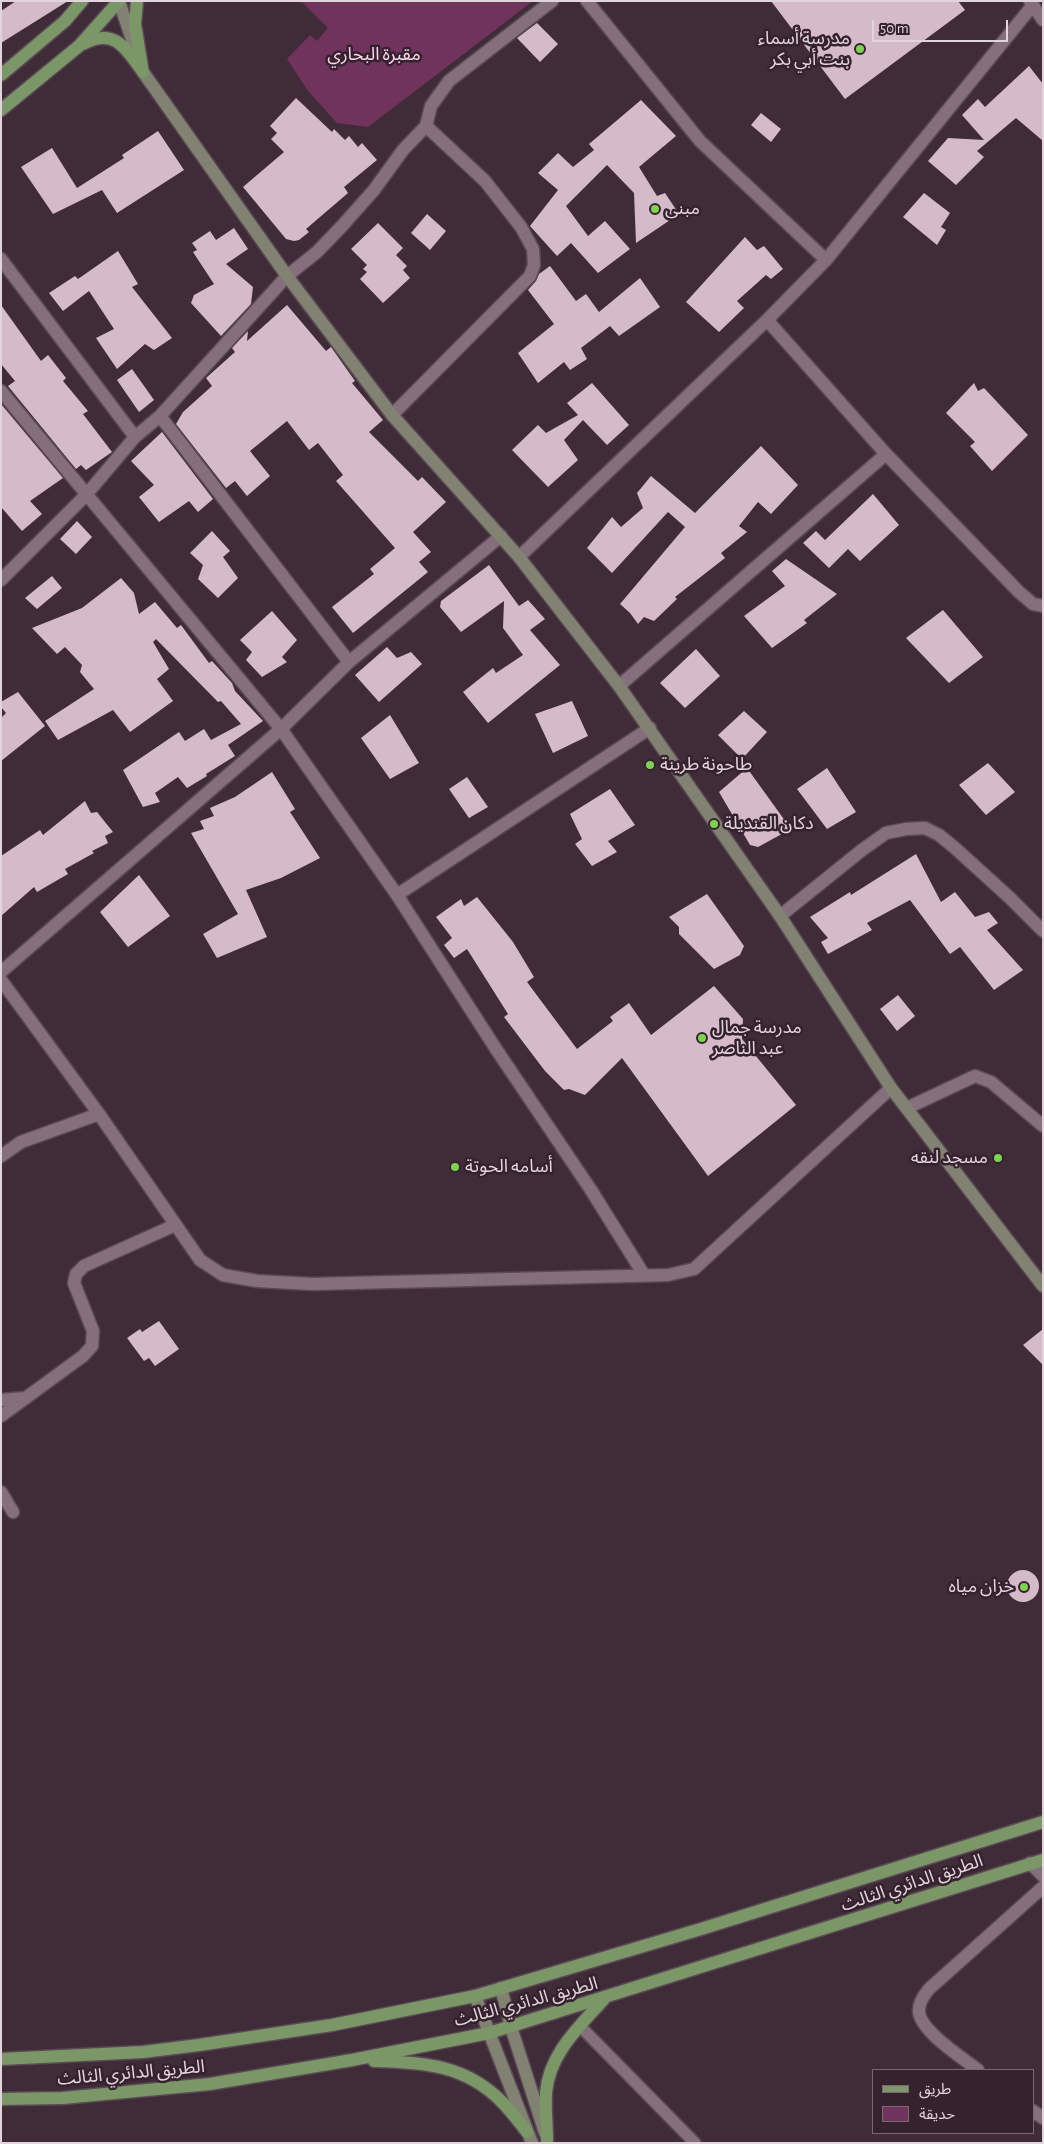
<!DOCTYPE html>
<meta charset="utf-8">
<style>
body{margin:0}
#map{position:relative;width:1044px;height:2144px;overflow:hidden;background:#402c38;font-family:"Alegreya Sans","Noto Sans Arabic",sans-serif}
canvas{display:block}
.frame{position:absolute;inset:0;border:2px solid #e1d4db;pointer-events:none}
.legend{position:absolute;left:872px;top:2069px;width:162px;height:65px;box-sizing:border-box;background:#35222e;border:1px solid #7a6973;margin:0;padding:6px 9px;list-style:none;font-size:15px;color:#e1d4db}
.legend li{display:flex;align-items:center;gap:10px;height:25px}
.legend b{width:25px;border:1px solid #7a6973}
.scale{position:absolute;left:872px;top:20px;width:136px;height:22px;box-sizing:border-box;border:2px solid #e1d4db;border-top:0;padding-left:6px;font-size:15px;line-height:18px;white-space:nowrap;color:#e1d4db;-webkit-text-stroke:4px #35222e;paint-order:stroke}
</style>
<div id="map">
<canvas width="1044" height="2144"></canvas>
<div class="frame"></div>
<ul class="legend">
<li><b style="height:6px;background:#7b9667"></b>طريق</li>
<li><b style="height:14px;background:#70335b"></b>حديقة</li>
</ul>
<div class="scale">50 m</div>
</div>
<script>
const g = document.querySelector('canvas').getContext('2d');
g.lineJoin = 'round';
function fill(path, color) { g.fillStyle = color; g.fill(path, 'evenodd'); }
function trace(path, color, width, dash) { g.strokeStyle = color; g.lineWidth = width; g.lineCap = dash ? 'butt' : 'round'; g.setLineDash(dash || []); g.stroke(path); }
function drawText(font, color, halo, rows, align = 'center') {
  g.font = font + ' "Alegreya Sans","Noto Sans Arabic",sans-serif'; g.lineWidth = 5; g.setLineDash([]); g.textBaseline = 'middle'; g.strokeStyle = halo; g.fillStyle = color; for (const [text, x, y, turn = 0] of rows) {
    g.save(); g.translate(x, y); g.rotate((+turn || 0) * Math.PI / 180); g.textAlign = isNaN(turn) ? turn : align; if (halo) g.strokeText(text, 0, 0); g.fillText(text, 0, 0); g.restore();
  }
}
fill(new Path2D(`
 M 301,1 L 533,1 L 368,127 L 337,123 L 308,91 L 287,59 L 310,35 L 317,41 L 328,28 Z`), '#70335b');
fill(new Path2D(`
 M 16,1 L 68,1 L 1,43 L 1,11 Z
 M 771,1 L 958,1 L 965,10 L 845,99 Z
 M 537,23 L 558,44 L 540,62 L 517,38 Z
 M 1029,66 L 1043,84 L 1043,141 L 1016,118 L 977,151 L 984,157 L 956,185 L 928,161 L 948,138 L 984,140 L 962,115 L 978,99 L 985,107 Z
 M 296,98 L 332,132 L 334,129 L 345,140 L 349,136 L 358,147 L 362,143 L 377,160 L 344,187 L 348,193 L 306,229 L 309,232 L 299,240 L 294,241 L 286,239 L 243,187 L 284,152 L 271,139 L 277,133 L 270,126 Z
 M 641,100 L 676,136 L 639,167 L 657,196 L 665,193 L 679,214 L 636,243 L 634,193 L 607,165 L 566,206 L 588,236 L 605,221 L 630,249 L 598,273 L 571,243 L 557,256 L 530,226 L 558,190 L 538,173 L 558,153 L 573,167 L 594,150 L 589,144 Z
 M 761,113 L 781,129 L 771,142 L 751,125 Z
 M 158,131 L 184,170 L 117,213 L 102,190 L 53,214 L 21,167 L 52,148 L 77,188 L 124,158 L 122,155 Z
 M 924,193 L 950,213 L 941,227 L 946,230 L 937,245 L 903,217 Z
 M 427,214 L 446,231 L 430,250 L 411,233 Z
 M 378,223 L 403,248 L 396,255 L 407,266 L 403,270 L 410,278 L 383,303 L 360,279 L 367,272 L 363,269 L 367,265 L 351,249 Z
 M 234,228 L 248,249 L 226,264 L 253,287 L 251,304 L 221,336 L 191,303 L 194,295 L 214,284 L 193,252 L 197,250 L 192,243 L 210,231 L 216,240 Z
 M 745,237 L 757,250 L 764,246 L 783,269 L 771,279 L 766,275 L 737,301 L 744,308 L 719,332 L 686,302 Z
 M 118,251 L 138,284 L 132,287 L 172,338 L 154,350 L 145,344 L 117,369 L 96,338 L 114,329 L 89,291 L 63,311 L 49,293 L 75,276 L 78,279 Z
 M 550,266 L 576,301 L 586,294 L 599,312 L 640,278 L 660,307 L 619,336 L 610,326 L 581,348 L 587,359 L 570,370 L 564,362 L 538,383 L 518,353 L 554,324 L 528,290 L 536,281 L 539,274 Z
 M 1,305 L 41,361 L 48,355 L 66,378 L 63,381 L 88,411 L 83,414 L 112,452 L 86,470 L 81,465 L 76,469 L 8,386 L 15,381 L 1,364 Z
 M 287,305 L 326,351 L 331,347 L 355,381 L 352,383 L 383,420 L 369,432 L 418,481 L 422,477 L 446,502 L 413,532 L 431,552 L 419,562 L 428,572 L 353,633 L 332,607 L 374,574 L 370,569 L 395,548 L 336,481 L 343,475 L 318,443 L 309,450 L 287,421 L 250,451 L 270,476 L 247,496 L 235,481 L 226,488 L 176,424 L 183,412 L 212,386 L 206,378 L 235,352 L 232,348 L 248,331 L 247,341 Z
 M 132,369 L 154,400 L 139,412 L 117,380 Z
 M 592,383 L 629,425 L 607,445 L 583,420 L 564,440 L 578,460 L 548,487 L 512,450 L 538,425 L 546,433 L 578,415 L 567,403 Z
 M 974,383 L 978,391 L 984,388 L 1028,435 L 992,471 L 970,446 L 975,442 L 946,413 Z
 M 1,404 L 63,478 L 30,501 L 42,514 L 22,531 L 1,507 Z
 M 162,432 L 213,499 L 198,512 L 189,501 L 159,522 L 139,497 L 154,485 L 131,461 Z
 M 761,446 L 798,485 L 771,514 L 758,502 L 739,526 L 747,532 L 721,553 L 725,558 L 675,597 L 677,599 L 654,621 L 644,617 L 638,624 L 630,613 L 620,604 L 685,527 L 668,512 L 612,573 L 587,548 L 612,517 L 621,527 L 643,508 L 637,493 L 651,476 L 695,513 Z
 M 873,494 L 899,525 L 860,561 L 848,549 L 829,568 L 803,543 L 816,531 L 825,540 Z
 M 77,521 L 92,537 L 76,554 L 60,539 Z
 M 212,531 L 230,551 L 223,557 L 238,578 L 218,598 L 198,579 L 203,565 L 190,553 Z
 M 786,559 L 837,594 L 804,620 L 807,623 L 772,648 L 744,616 L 785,586 L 772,571 Z
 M 489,565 L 519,606 L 528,600 L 545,619 L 530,630 L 560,665 L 488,723 L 463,692 L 493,668 L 496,673 L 523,655 L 503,628 L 504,601 L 461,632 L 440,607 L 441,601 Z
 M 52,576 L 62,588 L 37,609 L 25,598 Z
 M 121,578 L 134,593 L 139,614 L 155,602 L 177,628 L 181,625 L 209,663 L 212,661 L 232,683 L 235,691 L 263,721 L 228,745 L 235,756 L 206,774 L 207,776 L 187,788 L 178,777 L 155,793 L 160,802 L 143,807 L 123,770 L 179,732 L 185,741 L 204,729 L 211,740 L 241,724 L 221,701 L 218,702 L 156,639 L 153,642 L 169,669 L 157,679 L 173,701 L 130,732 L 113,710 L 58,740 L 45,721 L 94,689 L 80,672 L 82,665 L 65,647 L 57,654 L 32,628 L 82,608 Z
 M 943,610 L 983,657 L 949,683 L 906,638 Z
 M 272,611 L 297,640 L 282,657 L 287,662 L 262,677 L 246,660 L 252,652 L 240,640 Z
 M 387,647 L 397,658 L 411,652 L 422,664 L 379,702 L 355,675 Z
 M 696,649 L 720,676 L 685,708 L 660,683 Z
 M 18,692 L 45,726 L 1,761 L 1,718 L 6,713 L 1,707 L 1,702 Z
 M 572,701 L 588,736 L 553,753 L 535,714 Z
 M 744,711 L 767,732 L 742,759 L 718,735 Z
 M 390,715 L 419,763 L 390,779 L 361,738 Z
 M 988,763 L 1015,792 L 986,815 L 959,785 Z
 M 747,768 L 791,829 L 758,847 L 750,845 L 719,792 Z
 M 827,768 L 856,812 L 827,829 L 797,789 Z
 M 272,772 L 295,809 L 290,812 L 320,858 L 281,878 L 246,890 L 267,937 L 217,958 L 203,934 L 238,914 L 191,833 L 204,829 L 200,821 L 214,816 L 210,808 L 235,797 Z
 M 467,777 L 488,807 L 469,818 L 449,789 Z
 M 610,789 L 635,825 L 608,841 L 617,852 L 592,866 L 575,844 L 582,839 L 570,814 Z
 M 85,801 L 91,813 L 97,812 L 113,832 L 105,836 L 108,843 L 92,851 L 94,853 L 65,869 L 68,874 L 37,892 L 34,887 L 1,916 L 1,856 L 40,830 L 43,835 Z
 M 916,854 L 941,902 L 955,892 L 975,917 L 989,912 L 998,923 L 987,930 L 1023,970 L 994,990 L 960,947 L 950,954 L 910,900 L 867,923 L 872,930 L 828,954 L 821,942 L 828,938 L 810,917 L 850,892 L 851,895 Z
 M 139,875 L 170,916 L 128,947 L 100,912 Z
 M 707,894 L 744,946 L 740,955 L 714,969 L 679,934 L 679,927 L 669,917 Z
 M 477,897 L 513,942 L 534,977 L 527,982 L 577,1049 L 613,1021 L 610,1017 L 629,1003 L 651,1035 L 714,986 L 743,1019 L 742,1039 L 796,1105 L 708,1176 L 622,1058 L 585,1095 L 569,1089 L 564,1090 L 545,1071 L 504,1017 L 508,1014 L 467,949 L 454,958 L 444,945 L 452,938 L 436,917 L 461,899 L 464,906 Z
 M 898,995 L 915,1016 L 897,1031 L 880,1009 Z
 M 159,1321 L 179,1349 L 155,1366 L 149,1358 L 144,1361 L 127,1338 L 140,1329 L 142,1332 Z
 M 1043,1329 L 1043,1365 L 1023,1345 Z
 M1007 1586a16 16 0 1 1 32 0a16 16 0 1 1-32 0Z`), '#d5bbca');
const lane = new Path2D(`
 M 580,2026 L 695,2143`);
const street = new Path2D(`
 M 587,1 L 700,141 L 826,260
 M 1030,1 L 1043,20
 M 1,259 L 135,437
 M 767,320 L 886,454 L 1019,592 L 1033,604 L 1043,606
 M 1,391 L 281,729 L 397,895 L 496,1049 L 591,1190 L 644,1275
 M 392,415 L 530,276 L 534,265 L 533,249 L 521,227 L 485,181 L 426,126
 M 160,416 L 349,662
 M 519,557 L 767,320 L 826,260 L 1033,5
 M 1,580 L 86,495 L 135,437 L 160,416 L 287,276 L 317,252 L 342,226 L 374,190 L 403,150 L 426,126 L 431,106 L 449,81 L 552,1
 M 619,686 L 886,454
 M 397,895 L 650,728
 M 780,916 L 862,850 L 886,833 L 906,829 L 925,828 L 939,835 L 955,848 L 1010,898 L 1043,931
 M 1,972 L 281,729 L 349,662 L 501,536
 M 1,980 L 99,1114 L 200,1260 L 223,1275 L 257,1281 L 312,1284 L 668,1275 L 694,1269 L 891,1088
 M 907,1108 L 975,1076 L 991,1082 L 1043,1126
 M 1,1156 L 21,1142 L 99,1114
 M 1,1400 L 26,1398
 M 1,1416 L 83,1356 L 92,1346 L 93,1331 L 74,1283 L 76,1274 L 84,1266 L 175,1225
 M 1,1492 L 13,1512
 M 1030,1863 L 1043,1876
 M 978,2070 C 963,2058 918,2030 919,2010 C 919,2002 924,1995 929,1989 L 1043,1887
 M 1033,2111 L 1043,2118`);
const secondary = new Path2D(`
 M 119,1 L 143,72 L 287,276 L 392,415 L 519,557 L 619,686 L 780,916 L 891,1088 L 1043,1286
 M 501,1988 L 511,2027 L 545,2133
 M 475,1996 L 532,2143`);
const primary = new Path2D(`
 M 137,1 L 135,24 L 142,67
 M 83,44 C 115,27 126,49 143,72
 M 1,75 L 65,21 L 82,1
 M 1,110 L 79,46 L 119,1
 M 1,2059 L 143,2052 L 199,2045 L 332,2025 L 475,1996 L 701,1929 L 1043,1822
 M 374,2061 C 423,2062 466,2065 502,2102 C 511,2111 519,2122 527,2132
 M 1,2099 L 63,2098 L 210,2084 L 352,2060 L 489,2033 L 1043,1860
 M 547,2140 C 547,2125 545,2109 546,2093 C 549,2054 579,2027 604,1999`);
trace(lane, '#5a4a54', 14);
trace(street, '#5a4a54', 15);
trace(secondary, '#5a4a54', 15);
trace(primary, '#5a4a54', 15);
trace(lane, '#866f7d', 11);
trace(street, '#866f7d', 12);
trace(secondary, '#818272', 12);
trace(primary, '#7b9667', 12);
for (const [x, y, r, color] of [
 [860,49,5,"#7ed153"],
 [655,209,5,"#7ed153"],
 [650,765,5,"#7ed153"],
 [714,824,5,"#7ed153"],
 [702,1038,5,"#7ed153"],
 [998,1158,5,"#7ed153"],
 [455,1167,5,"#7ed153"],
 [1024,1587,5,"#7ed153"]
]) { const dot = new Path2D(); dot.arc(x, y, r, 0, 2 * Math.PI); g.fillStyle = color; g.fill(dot); trace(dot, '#35222e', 2); }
drawText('18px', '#e1d4db', '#35222e', [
 ["مدرسة أسماء",850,39,"right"],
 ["بنت أبي بكر",850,60,"right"],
 ["مبنى",665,209],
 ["طاحونة طرينة",660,765],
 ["دكان القنديلة",724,824],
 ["مدرسة جمال",712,1028],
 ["عبد الناصر",712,1049],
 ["مسجد لنقه",988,1158,"right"],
 ["أسامه الحوتة",465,1167],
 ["خزان مياه",1014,1587,"right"]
], 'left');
drawText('18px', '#fcd4eb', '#35222e', [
 ["مقبرة البحاري",374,55]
]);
drawText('18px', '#e1d4db', '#35222e', [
 ["الطريق الدائري الثالث",912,1883,-18],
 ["الطريق الدائري الثالث",526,2002,-15],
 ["الطريق الدائري الثالث",131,2073,-5]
]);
</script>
